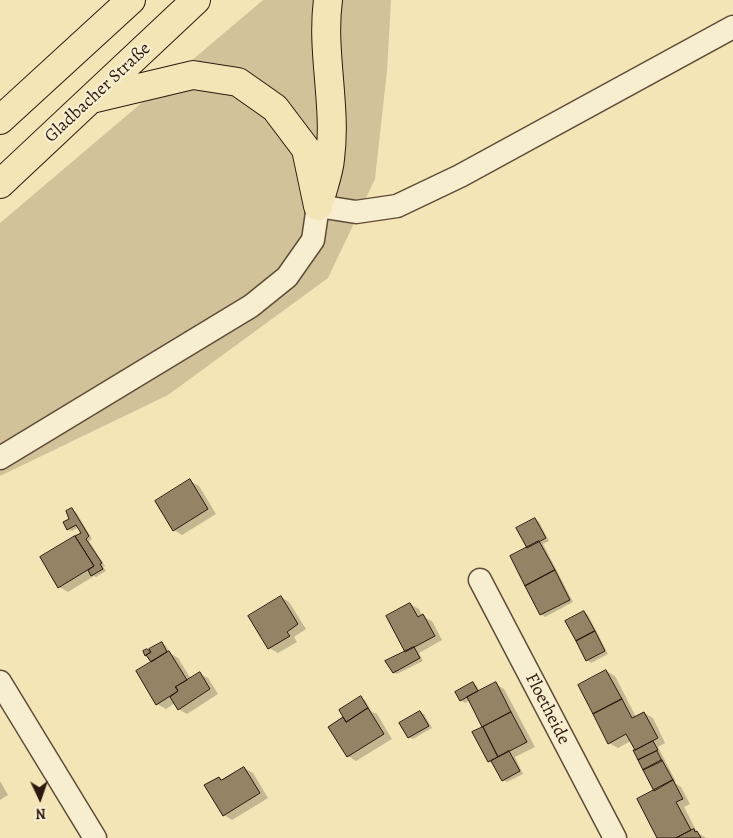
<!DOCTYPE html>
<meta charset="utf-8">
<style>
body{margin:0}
#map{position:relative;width:733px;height:838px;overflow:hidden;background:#f3e5b6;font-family:Alegreya,serif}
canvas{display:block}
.north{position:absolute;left:15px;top:773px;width:50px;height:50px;-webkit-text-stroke:4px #f7eed0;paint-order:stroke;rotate:177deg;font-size:14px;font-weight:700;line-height:20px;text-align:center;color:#2e190e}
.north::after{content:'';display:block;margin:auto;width:18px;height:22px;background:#2e190e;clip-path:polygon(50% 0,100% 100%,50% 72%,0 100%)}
</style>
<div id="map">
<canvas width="733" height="838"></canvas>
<div class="north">N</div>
</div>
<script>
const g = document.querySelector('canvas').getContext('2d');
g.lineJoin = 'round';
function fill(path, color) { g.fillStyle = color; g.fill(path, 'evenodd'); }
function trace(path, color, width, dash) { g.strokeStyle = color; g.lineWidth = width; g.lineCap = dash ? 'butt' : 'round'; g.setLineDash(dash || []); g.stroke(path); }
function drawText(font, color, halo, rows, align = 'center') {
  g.font = font + ' Alegreya,serif'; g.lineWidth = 4.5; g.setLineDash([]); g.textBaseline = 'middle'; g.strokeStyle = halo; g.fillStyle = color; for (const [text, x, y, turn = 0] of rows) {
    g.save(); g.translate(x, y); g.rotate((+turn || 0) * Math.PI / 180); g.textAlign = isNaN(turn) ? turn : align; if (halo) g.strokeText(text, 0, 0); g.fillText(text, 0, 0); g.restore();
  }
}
fill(new Path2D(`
 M 263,0 L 391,0 L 387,71 L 375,179 L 328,278 L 168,395 L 0,476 L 0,223 Z`), '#d2c299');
fill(new Path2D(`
 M 190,481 L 199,486 L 216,514 L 182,535 L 174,530 Z
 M 72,510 L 76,512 L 92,539 L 89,541 L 105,566 L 103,567 L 106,571 L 96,577 L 94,576 L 68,592 L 59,587 L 82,533 L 79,527 L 72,531 L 68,529 Z
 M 535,519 L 539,522 L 549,541 L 543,544 L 573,602 L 545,617 L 541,614 L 511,557 L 528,548 Z
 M 281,597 L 289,602 L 306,629 L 294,637 L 297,642 L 278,653 L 269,648 L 249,616 Z
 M 410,604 L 419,609 L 422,616 L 432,621 L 442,640 L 419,653 L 423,661 L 397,674 L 393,672 L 406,652 Z
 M 584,612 L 588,615 L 608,654 L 591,663 L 587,660 L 567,622 Z
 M 162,643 L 166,646 L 170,653 L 178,658 L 191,679 L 200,674 L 208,678 L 218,694 L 187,714 L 178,709 L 175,703 L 166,709 L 157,704 L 153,662 L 146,655 Z
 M 606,671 L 615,676 L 636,717 L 644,713 L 653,718 L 665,743 L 658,747 L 676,782 L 675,783 L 681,787 L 690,804 L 684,807 L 697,832 L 706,838 L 658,838 L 655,791 L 635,752 L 637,750 L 631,741 L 618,748 L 609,743 Z
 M 473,683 L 477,686 L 480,692 L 496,684 L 504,689 L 535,747 L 515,757 L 523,774 L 507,782 L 503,780 L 493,764 L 489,761 L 484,728 L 470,700 L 465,703 L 461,700 L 457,692 Z
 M 361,698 L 365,700 L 372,712 L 377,714 L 392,739 L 356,761 L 348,756 L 329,727 L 345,718 Z
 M 420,712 L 424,714 L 432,728 L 413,739 L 409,737 Z
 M 244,768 L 253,773 L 268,798 L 232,820 L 224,815 L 219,778 L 223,780 Z
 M 0,781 L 8,795 L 0,800 Z`), '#0003');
const building = new Path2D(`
 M 190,479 L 208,509 L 173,531 L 155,501 Z
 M 72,508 L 89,536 L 86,539 L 102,563 L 100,564 L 103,569 L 91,576 L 88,570 L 94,566 L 75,536 L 81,533 L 76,525 L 67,530 L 63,522 L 69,519 L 66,511 Z
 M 535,518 L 546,538 L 527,548 L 516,528 Z
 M 75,536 L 94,566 L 58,588 L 40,557 Z
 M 539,541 L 555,570 L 525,586 L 510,556 Z
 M 555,570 L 570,600 L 540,615 L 525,586 Z
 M 281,596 L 298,624 L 287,632 L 290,636 L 268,649 L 248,616 Z
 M 410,603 L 418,617 L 423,614 L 435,636 L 405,652 L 386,616 Z
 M 584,611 L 595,631 L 576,641 L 565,621 Z
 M 595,631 L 605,651 L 586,661 L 576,641 Z
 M 162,642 L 167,652 L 151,662 L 146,655 L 151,652 L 149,649 Z
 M 414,647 L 420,658 L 393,673 L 385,661 Z
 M 147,649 L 151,652 L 145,656 L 143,651 Z
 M 169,651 L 187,680 L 175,687 L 178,691 L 156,705 L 136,671 Z
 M 606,670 L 622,699 L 593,714 L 578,685 Z
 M 200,672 L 210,689 L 178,710 L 170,697 L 178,691 L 176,687 Z
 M 473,682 L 478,691 L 460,701 L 455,692 Z
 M 496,682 L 511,712 L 482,727 L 467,697 Z
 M 361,696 L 368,708 L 346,722 L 339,710 Z
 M 622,699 L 632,718 L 644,712 L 658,738 L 635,750 L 626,734 L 608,744 L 593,714 Z
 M 368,708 L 384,734 L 347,757 L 328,727 L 343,717 L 346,722 Z
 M 420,711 L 429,726 L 408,738 L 399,723 Z
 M 511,712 L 527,742 L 498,757 L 483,727 Z
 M 483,727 L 498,757 L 488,762 L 472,732 Z
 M 653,741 L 658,750 L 638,760 L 633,750 L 635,750 Z
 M 509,751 L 520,771 L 502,781 L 491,761 Z
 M 657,751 L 662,761 L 643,770 L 638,760 Z
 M 662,760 L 673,780 L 654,791 L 643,770 Z
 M 244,767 L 260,793 L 223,816 L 204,785 L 219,777 L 221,780 Z
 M 673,780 L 683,799 L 676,802 L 691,830 L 676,838 L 657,838 L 637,799 Z
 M 694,829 L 695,832 L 697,831 L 701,838 L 676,838 Z`);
fill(building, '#948365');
trace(building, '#2e190e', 1);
const minor = new Path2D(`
 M 0,458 L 251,306 L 287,277 L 313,240 L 318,206 L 356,212 L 397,206 L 460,176 L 733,27
 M 480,580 L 615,838
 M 0,682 L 95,838`);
const primary = new Path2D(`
 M 92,99 L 193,75 L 238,82 L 275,108 L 306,149 L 318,206
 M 0,120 L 131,0
 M 0,184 L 196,0
 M 320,200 C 323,187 329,172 330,159 C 337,106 321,52 328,0`);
trace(minor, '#5f4c38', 25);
trace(primary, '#2e190e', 30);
trace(minor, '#f7eed0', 22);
trace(primary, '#f3e5b6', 28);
drawText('18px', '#2e190e', '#f7eed0', [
 ["Gladbacher Straße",98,93,-43],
 ["Floetheide",547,709,63]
]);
</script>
